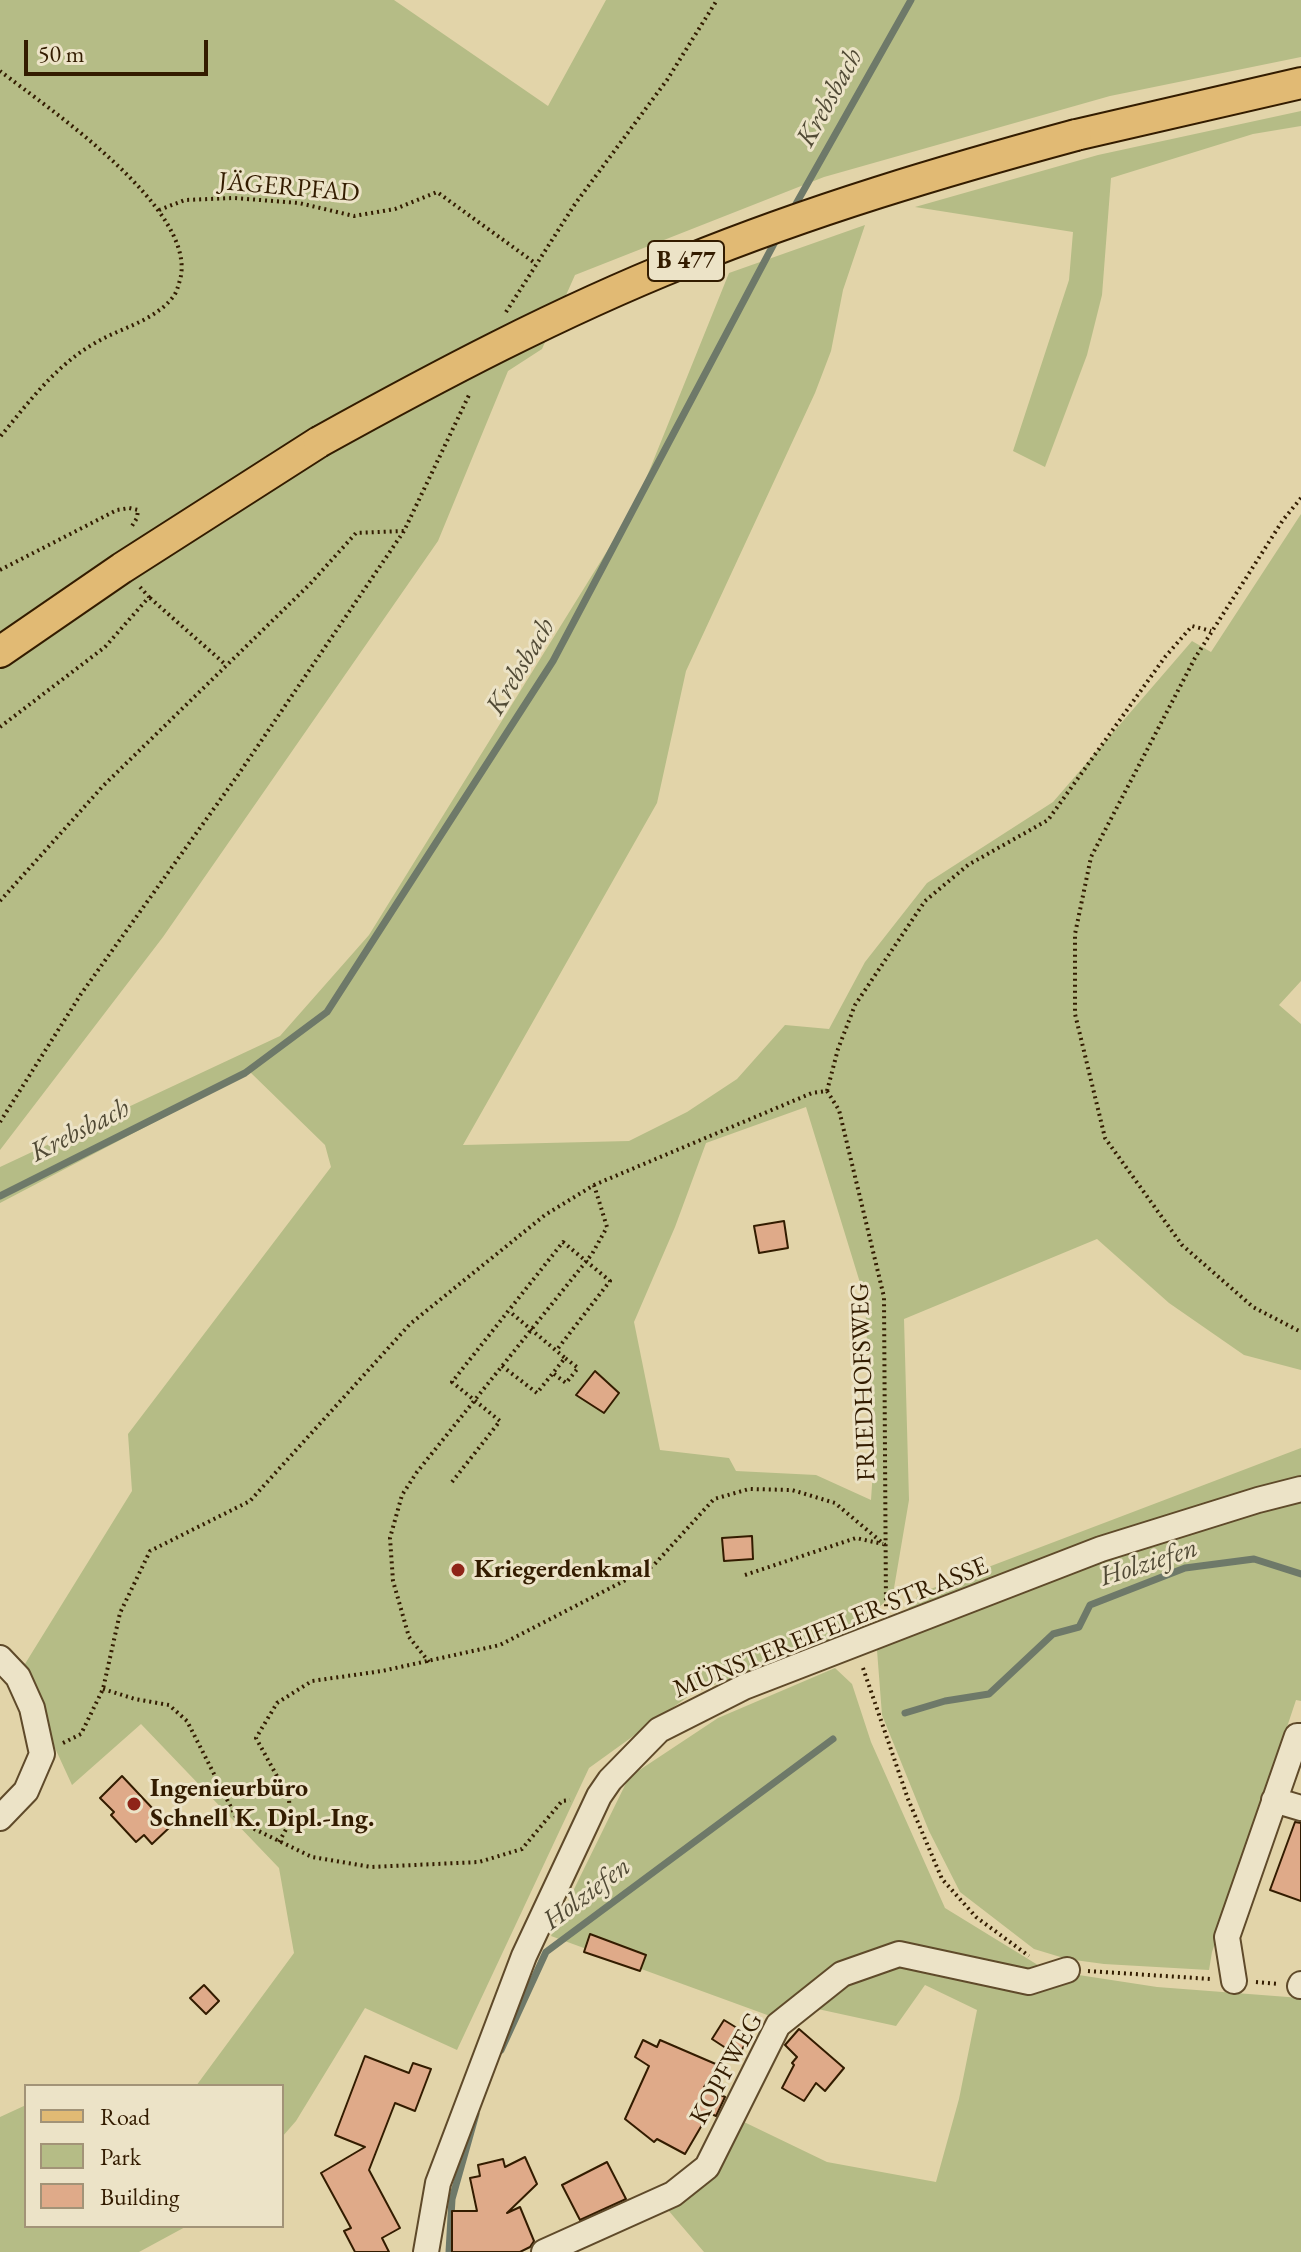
<!DOCTYPE html>
<meta charset="utf-8">
<style>
body{margin:0}
#map{position:relative;width:1301px;height:2252px;overflow:hidden;background:#e2d4a9;font-family:"EB Garamond",serif}
canvas{display:block}
.legend{position:absolute;left:24px;top:2084px;width:260px;height:144px;box-sizing:border-box;background:#ece3c7;border:2px solid #a29377;margin:0;padding:10px 14px;list-style:none;font-size:24px;color:#331c00}
.legend li{display:flex;align-items:center;gap:16px;height:40px}
.legend b{width:40px;border:2px solid #a29377}
.scale{position:absolute;left:24px;top:40px;width:184px;height:36px;box-sizing:border-box;border:4px solid #331c00;border-top:0;padding-left:10px;font-size:24px;line-height:28px;white-space:nowrap;color:#331c00;-webkit-text-stroke:6px #ece3c7;paint-order:stroke}
</style>
<div id="map">
<canvas width="1301" height="2252"></canvas>
<ul class="legend">
<li><b style="height:10px;background:#e1ba74"></b>Road</li>
<li><b style="height:22px;background:#b5bc86"></b>Park</li>
<li><b style="height:22px;background:#dfaa89"></b>Building</li>
</ul>
<div class="scale">50 m</div>
</div>
<script>
const g = document.querySelector('canvas').getContext('2d');
g.lineJoin = 'round';
function fill(path, color) { g.fillStyle = color; g.fill(path, 'evenodd'); }
function trace(path, color, width, dash) { g.strokeStyle = color; g.lineWidth = width; g.lineCap = dash ? 'butt' : 'round'; g.setLineDash(dash || []); g.stroke(path); }
function drawText(font, color, halo, rows, align = 'center') {
  g.font = font + ' "EB Garamond",serif'; g.lineWidth = 6; g.setLineDash([]); g.textBaseline = 'middle'; g.strokeStyle = halo; g.fillStyle = color; for (const [text, x, y, turn = 0] of rows) {
    g.save(); g.translate(x, y); g.rotate((+turn || 0) * Math.PI / 180); g.textAlign = isNaN(turn) ? turn : align; if (halo) g.strokeText(text, 0, 0); g.fillText(text, 0, 0); g.restore();
  }
}
fill(new Path2D(`
 M 0,0 L 394,0 L 548,106 L 606,0 L 1301,0 L 1301,57 L 1110,96 L 824,177 L 575,275 L 542,349 L 508,371 L 438,541 L 163,937 L 0,1150 Z
 M 1301,111 L 1301,126 L 1253,134 L 1111,178 L 1102,295 L 1087,355 L 1045,467 L 1013,451 L 1069,280 L 1073,232 L 915,207 L 1098,155 Z
 M 865,225 L 843,290 L 831,351 L 815,393 L 686,671 L 657,803 L 463,1145 L 629,1141 L 687,1112 L 737,1079 L 785,1025 L 829,1029 L 865,962 L 927,883 L 1053,802 L 1192,641 L 1211,652 L 1301,514 L 1301,981 L 1279,1005 L 1301,1024 L 1301,1370 L 1244,1355 L 1169,1303 L 1097,1239 L 904,1319 L 909,1500 L 893,1594 L 854,1631 L 693,1693 L 589,1768 L 457,2050 L 365,2008 L 296,2121 L 282,2137 L 282,2086 L 196,2086 L 294,1953 L 279,1868 L 141,1724 L 72,1785 L 20,1672 L 132,1491 L 128,1434 L 331,1167 L 325,1145 L 250,1072 L 0,1203 L 0,1167 L 280,1036 L 369,935 L 635,506 L 729,273 ZM 806,1107 L 865,1299 L 873,1470 L 871,1500 L 816,1475 L 736,1471 L 729,1458 L 660,1450 L 634,1322 L 675,1227 L 706,1143 Z
 M 1301,1448 L 1301,1701 L 1296,1700 L 1212,1952 L 1209,1970 L 1104,1964 L 1067,1959 L 1034,1949 L 960,1892 L 929,1831 L 882,1715 L 877,1650 L 920,1593 Z
 M 835,1668 L 852,1684 L 871,1742 L 945,1908 L 1046,1970 L 1157,1987 L 1301,1998 L 1301,2252 L 704,2252 L 668,2210 L 708,2182 L 744,2122 L 827,2162 L 936,2182 L 959,2099 L 977,2010 L 925,1985 L 896,2026 L 790,2003 L 770,2016 L 551,1936 L 629,1777 L 718,1718 Z
 M 26,2105 L 26,2226 L 187,2226 L 139,2252 L 0,2252 L 0,2117 Z`), '#b5bc86');
trace(new Path2D(`
 M 792,211 L 911,0
 M 0,1196 L 245,1073 L 327,1012 L 553,661 L 778,236
 M 905,1713 L 945,1701 L 989,1694 L 1053,1634 L 1079,1627 L 1090,1605 L 1185,1568 L 1254,1559 L 1301,1574
 M 501,2050 L 546,1952 L 833,1739
 M 449,2252 L 452,2199 L 476,2114`), '#6e7969', 7);
const building = new Path2D(`
 M 784,1221 L 788,1248 L 759,1253 L 754,1226 Z
 M 595,1371 L 619,1393 L 604,1413 L 576,1395 Z
 M 752,1536 L 753,1559 L 724,1561 L 722,1538 Z
 M 122,1776 L 170,1827 L 152,1844 L 144,1835 L 136,1842 L 111,1815 L 114,1812 L 100,1798 Z
 M 1295,1822 L 1301,1823 L 1301,1901 L 1270,1890 Z
 M 590,1934 L 646,1955 L 640,1971 L 584,1952 Z
 M 204,1985 L 219,2001 L 206,2014 L 190,1998 Z
 M 724,2020 L 750,2036 L 738,2056 L 712,2039 Z
 M 799,2029 L 844,2068 L 825,2091 L 816,2083 L 804,2101 L 782,2088 L 794,2065 L 792,2063 L 797,2057 L 785,2045 Z
 M 643,2040 L 657,2047 L 660,2040 L 718,2065 L 704,2087 L 725,2097 L 716,2116 L 709,2113 L 685,2154 L 657,2139 L 654,2142 L 625,2119 L 649,2066 L 635,2057 Z
 M 365,2056 L 409,2073 L 413,2063 L 431,2069 L 415,2111 L 395,2103 L 369,2170 L 400,2228 L 382,2238 L 389,2252 L 355,2252 L 344,2231 L 351,2228 L 321,2173 L 365,2147 L 335,2135 Z
 M 525,2157 L 537,2184 L 507,2213 L 520,2207 L 534,2241 L 530,2247 L 520,2252 L 452,2252 L 452,2211 L 477,2211 L 470,2178 L 480,2176 L 478,2165 L 503,2159 L 505,2167 Z
 M 607,2162 L 626,2199 L 580,2220 L 562,2185 Z`);
fill(building, '#dfaa89');
trace(building, '#331c00', 2);
const minor = new Path2D(`
 M 0,1658 L 18,1677 L 32,1708 L 42,1754 L 26,1791 L 0,1818
 M 1274,1800 L 1301,1808
 M 1234,1981 L 1227,1937 L 1297,1736 L 1301,1736
 M 1300,1986 L 1301,1984
 M 426,2252 L 438,2183 L 524,1956 L 599,1796 L 610,1780 L 659,1730 L 744,1687 L 1101,1549 L 1258,1500 L 1301,1489
 M 544,2252 L 673,2194 L 707,2167 L 778,2025 L 842,1974 L 899,1954 L 1029,1982 L 1067,1970`);
const major = new Path2D(`
 M 1076,135 L 1301,83
 M 0,652 L 122,568 L 319,442`);
trace(minor, '#5f4a2a', 28);
trace(major, '#331c00', 34);
trace(new Path2D(`
 M 0,71 C 49,109 199,210 180,280 C 178,286 177,292 173,297 C 153,322 122,327 95,343 C 56,365 28,403 0,437
 M 159,210 L 185,200 L 234,198 L 299,203 L 354,216 L 395,209 L 437,192 L 535,263
 M 506,312 L 575,204 L 667,80 L 717,0
 M 1301,498 L 1283,520 L 1195,658 L 1091,857 L 1075,934 L 1075,1014 L 1105,1138 L 1182,1245 L 1253,1307 L 1301,1332
 M 0,570 L 117,510 L 129,508 L 138,510 L 137,518 L 130,529
 M 150,598 L 226,665
 M 0,727 L 105,647 L 149,597 L 140,587
 M 0,901 L 103,786 L 310,584 L 356,533 L 404,531
 M 827,1091 L 838,1049 L 855,1005 L 925,901 L 968,865 L 1048,820 L 1165,657 L 1192,626 L 1211,631
 M 827,1091 L 839,1110 L 884,1297 L 886,1608
 M 0,1122 L 81,994 L 238,775 L 404,531 L 470,393
 M 502,1366 L 537,1393 L 565,1358 L 509,1311
 M 554,1374 L 566,1383 L 578,1368 L 565,1358
 M 452,1482 L 500,1421 L 452,1382 L 563,1242 L 610,1281 L 556,1351
 M 745,1575 L 856,1538 L 883,1544
 M 429,1662 L 409,1637 L 393,1581 L 390,1538 L 402,1495 L 417,1472 L 592,1254 L 607,1227 L 594,1185
 M 863,1668 L 908,1799 L 942,1879 L 976,1917 L 1029,1956
 M 103,1689 L 135,1699 L 169,1705 L 187,1721 L 238,1821 L 312,1857 L 371,1867 L 479,1862 L 522,1849 L 562,1801 L 570,1800
 M 63,1743 L 81,1734 L 103,1689 L 120,1613 L 150,1551 L 250,1501 L 410,1324 L 545,1215 L 594,1185 L 812,1093 L 827,1091
 M 279,1842 L 290,1822 L 289,1798 L 256,1738 L 277,1703 L 312,1681 L 382,1671 L 500,1645 L 653,1566 L 714,1499 L 749,1489 L 792,1490 L 835,1503 L 885,1545
 M 1088,1971 L 1211,1979
 M 1256,1982 L 1279,1984`), '#331c00', 4, [2, 4]);
trace(minor, '#ece3c7', 24);
trace(major, '#e1ba74', 30);
const majorBridge = new Path2D(`
 M 319,442 C 438,376 557,313 684,262 C 812,210 943,171 1076,135`);
trace(majorBridge, '#331c00', 34, []);
trace(majorBridge, '#e1ba74', 30);
for (const [x, y, r, color] of [
 [458,1570,8,"#8f2418"],
 [134,1804,8,"#8f2418"]
]) { const dot = new Path2D(); dot.arc(x, y, r, 0, 2 * Math.PI); g.fillStyle = color; g.fill(dot); trace(dot, '#ece3c7', 3); }
for (const [x, y, w] of [
 [686,261,76]
]) { const box = new Path2D(); box.roundRect(x - w / 2, y - 20, w, 40, 6); g.fillStyle = '#ece3c7'; g.fill(box); trace(box, '#331c00', 2); }
drawText('bold 24px', '#331c00', null, [
 ["B 477",686,261]
]);
drawText('26px', '#331c00', '#ece3c7', [
 ["JÄGERPFAD",289,188,5],
 ["FRIEDHOFSWEG",864,1382,-92],
 ["MÜNSTEREIFELER STRASSE",831,1628,-22],
 ["KOPFWEG",727,2069,-61]
]);
drawText('bold 26px', '#331c00', '#ece3c7', [
 ["Kriegerdenkmal",474,1570],
 ["Ingenieurbüro",150,1789],
 ["Schnell K. Dipl.-Ing.",150,1819]
], 'left');
drawText('italic 28px', '#514a35', '#ece3c7', [
 ["Krebsbach",830,98,-61],
 ["Krebsbach",521,667,-59],
 ["Krebsbach",80,1131,-27],
 ["Holziefen",1149,1563,-18],
 ["Holziefen",587,1894,-37]
]);
</script>
